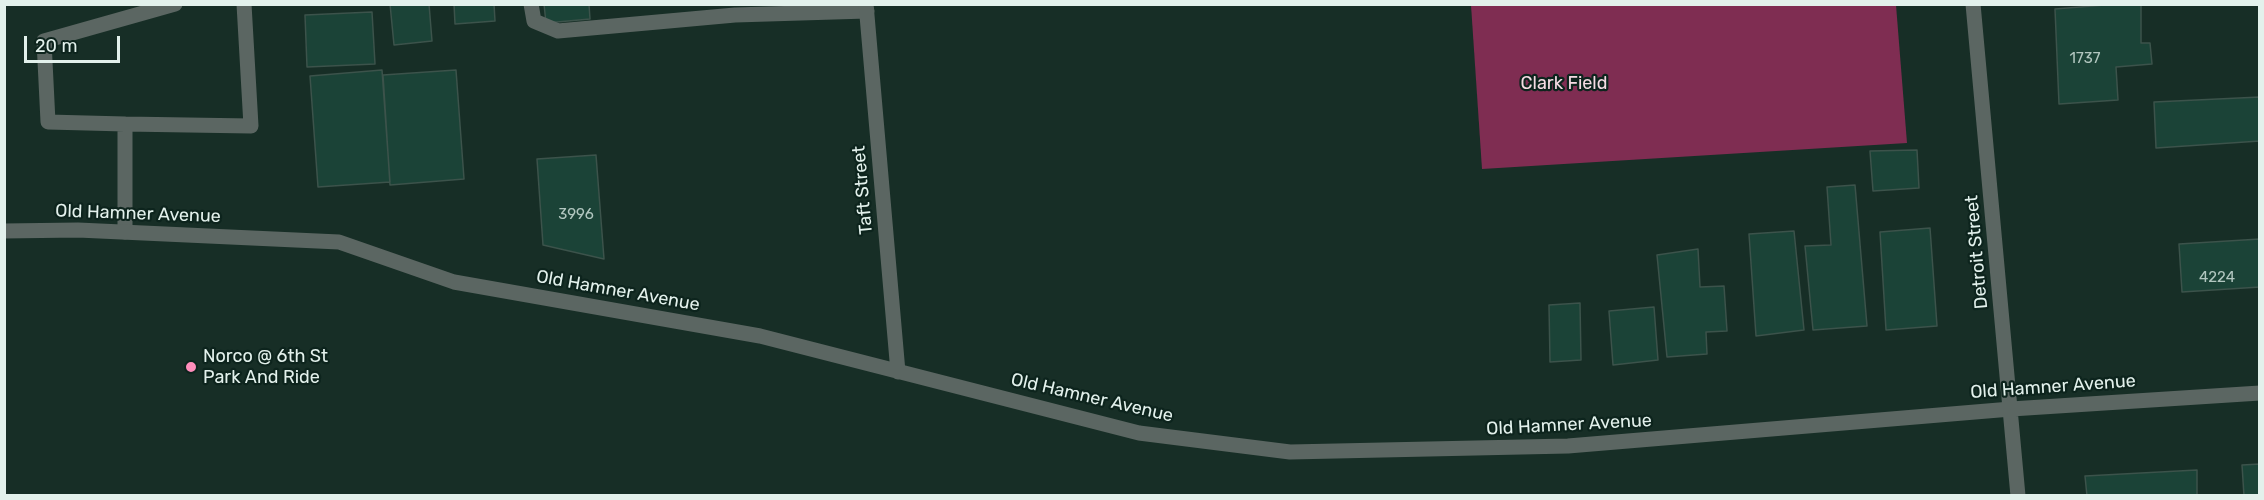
<!DOCTYPE html>
<style>
body{margin:0}
#map{position:relative;width:2264px;height:500px;overflow:hidden;background:#172e26;font-family:Rubik,sans-serif}
canvas{display:block}
.frame{position:absolute;inset:0;border:6px solid #e3f1ec;pointer-events:none}
.scale{position:absolute;left:24px;top:36px;width:96px;height:27px;box-sizing:border-box;border:3px solid #e3f1ec;border-top:0;padding-left:8px;font-size:18px;line-height:21px;white-space:nowrap;color:#e3f1ec;-webkit-text-stroke:4px #0d241d;paint-order:stroke}
</style>
<div id="map">
<canvas width="2264" height="500"></canvas>
<div class="frame"></div>
<div class="scale">20 m</div>
</div>
<script>
const g = document.querySelector('canvas').getContext('2d');
g.lineJoin = 'round';
function fill(path, color) { g.fillStyle = color; g.fill(path, 'evenodd'); }
function trace(path, color, width, dash) { g.strokeStyle = color; g.lineWidth = width; g.lineCap = dash ? 'butt' : 'round'; g.setLineDash(dash || []); g.stroke(path); }
function drawText(font, color, halo, rows, align = 'center') {
  g.font = font + ' Rubik,sans-serif'; g.lineWidth = 4.5; g.setLineDash([]); g.textBaseline = 'middle'; g.strokeStyle = halo; g.fillStyle = color; for (const [text, x, y, turn = 0] of rows) {
    g.save(); g.translate(x, y); g.rotate((+turn || 0) * Math.PI / 180); g.textAlign = isNaN(turn) ? turn : align; if (halo) g.strokeText(text, 0, 0); g.fillText(text, 0, 0); g.restore();
  }
}
fill(new Path2D(`
 M 1471,5 L 1896,5 L 1907,143 L 1482,169 Z`), '#7f2d52');
const building = new Path2D(`
 M 390,4 L 429,4 L 432,41 L 394,45 Z
 M 454,4 L 494,4 L 495,21 L 455,24 Z
 M 544,4 L 589,4 L 590,19 L 546,23 Z
 M 2117,4 L 2141,4 L 2141,43 L 2150,43 L 2152,64 L 2116,67 L 2118,100 L 2059,104 L 2055,9 Z
 M 372,12 L 375,64 L 307,67 L 305,15 Z
 M 382,70 L 390,182 L 318,187 L 310,76 Z
 M 456,70 L 464,179 L 390,185 L 383,75 Z
 M 2260,97 L 2260,141 L 2156,148 L 2154,102 Z
 M 1917,150 L 1919,188 L 1873,191 L 1870,151 Z
 M 596,155 L 604,259 L 543,245 L 537,159 Z
 M 1855,185 L 1867,326 L 1813,330 L 1805,246 L 1831,245 L 1827,187 Z
 M 1930,228 L 1937,326 L 1886,330 L 1880,232 Z
 M 1794,231 L 1804,330 L 1756,336 L 1749,234 Z
 M 2260,239 L 2260,287 L 2182,292 L 2179,244 Z
 M 1698,249 L 1700,287 L 1724,286 L 1727,331 L 1706,332 L 1707,354 L 1667,357 L 1657,255 Z
 M 1580,303 L 1581,360 L 1550,362 L 1549,305 Z
 M 1654,307 L 1658,360 L 1613,365 L 1609,311 Z
 M 2260,464 L 2260,496 L 2244,496 L 2242,465 Z
 M 2197,470 L 2197,496 L 2087,496 L 2085,476 Z`);
fill(building, '#1b4337');
trace(building, '#3c534b', 1.5);
trace(new Path2D(`
 M 531,4 L 534,21 L 558,31 L 735,15 L 867,11
 M 125,124 L 48,122 L 44,41 L 175,4
 M 125,232 L 125,124 L 251,126 L 244,4`), '#5b6662', 15);
trace(new Path2D(`
 M 866,4 L 898,372
 M 1973,4 L 2018,496
 M 4,231 L 78,230 L 339,242 L 454,282 L 760,336 L 1139,433 L 1290,452 L 1568,446 L 2011,409 L 2260,393`), '#5b6662', 15);
for (const [x, y, r, color] of [
 [191,367,6,"#ff8ebb"]
]) { const dot = new Path2D(); dot.arc(x, y, r, 0, 2 * Math.PI); g.fillStyle = color; g.fill(dot); trace(dot, '#0d241d', 2); }
drawText('15px', '#b1c6bf', null, [
 ["1737",2085,59],
 ["3996",576,215],
 ["4224",2217,278]
]);
drawText('18px', '#f5dbe3', '#0d241d', [
 ["Clark Field",1564,84]
]);
drawText('18px', '#e3f1ec', '#0d241d', [
 ["Taft Street",863,190,-95],
 ["Old Hamner Avenue",138,214,2],
 ["Detroit Street",1977,252,-95],
 ["Old Hamner Avenue",618,291,10],
 ["Old Hamner Avenue",2053,387,-4],
 ["Old Hamner Avenue",1092,398,13],
 ["Old Hamner Avenue",1569,425,-3]
]);
drawText('18px', '#e3f1ec', '#0d241d', [
 ["Norco @ 6th St",203,357],
 ["Park And Ride",203,378]
], 'left');
</script>
